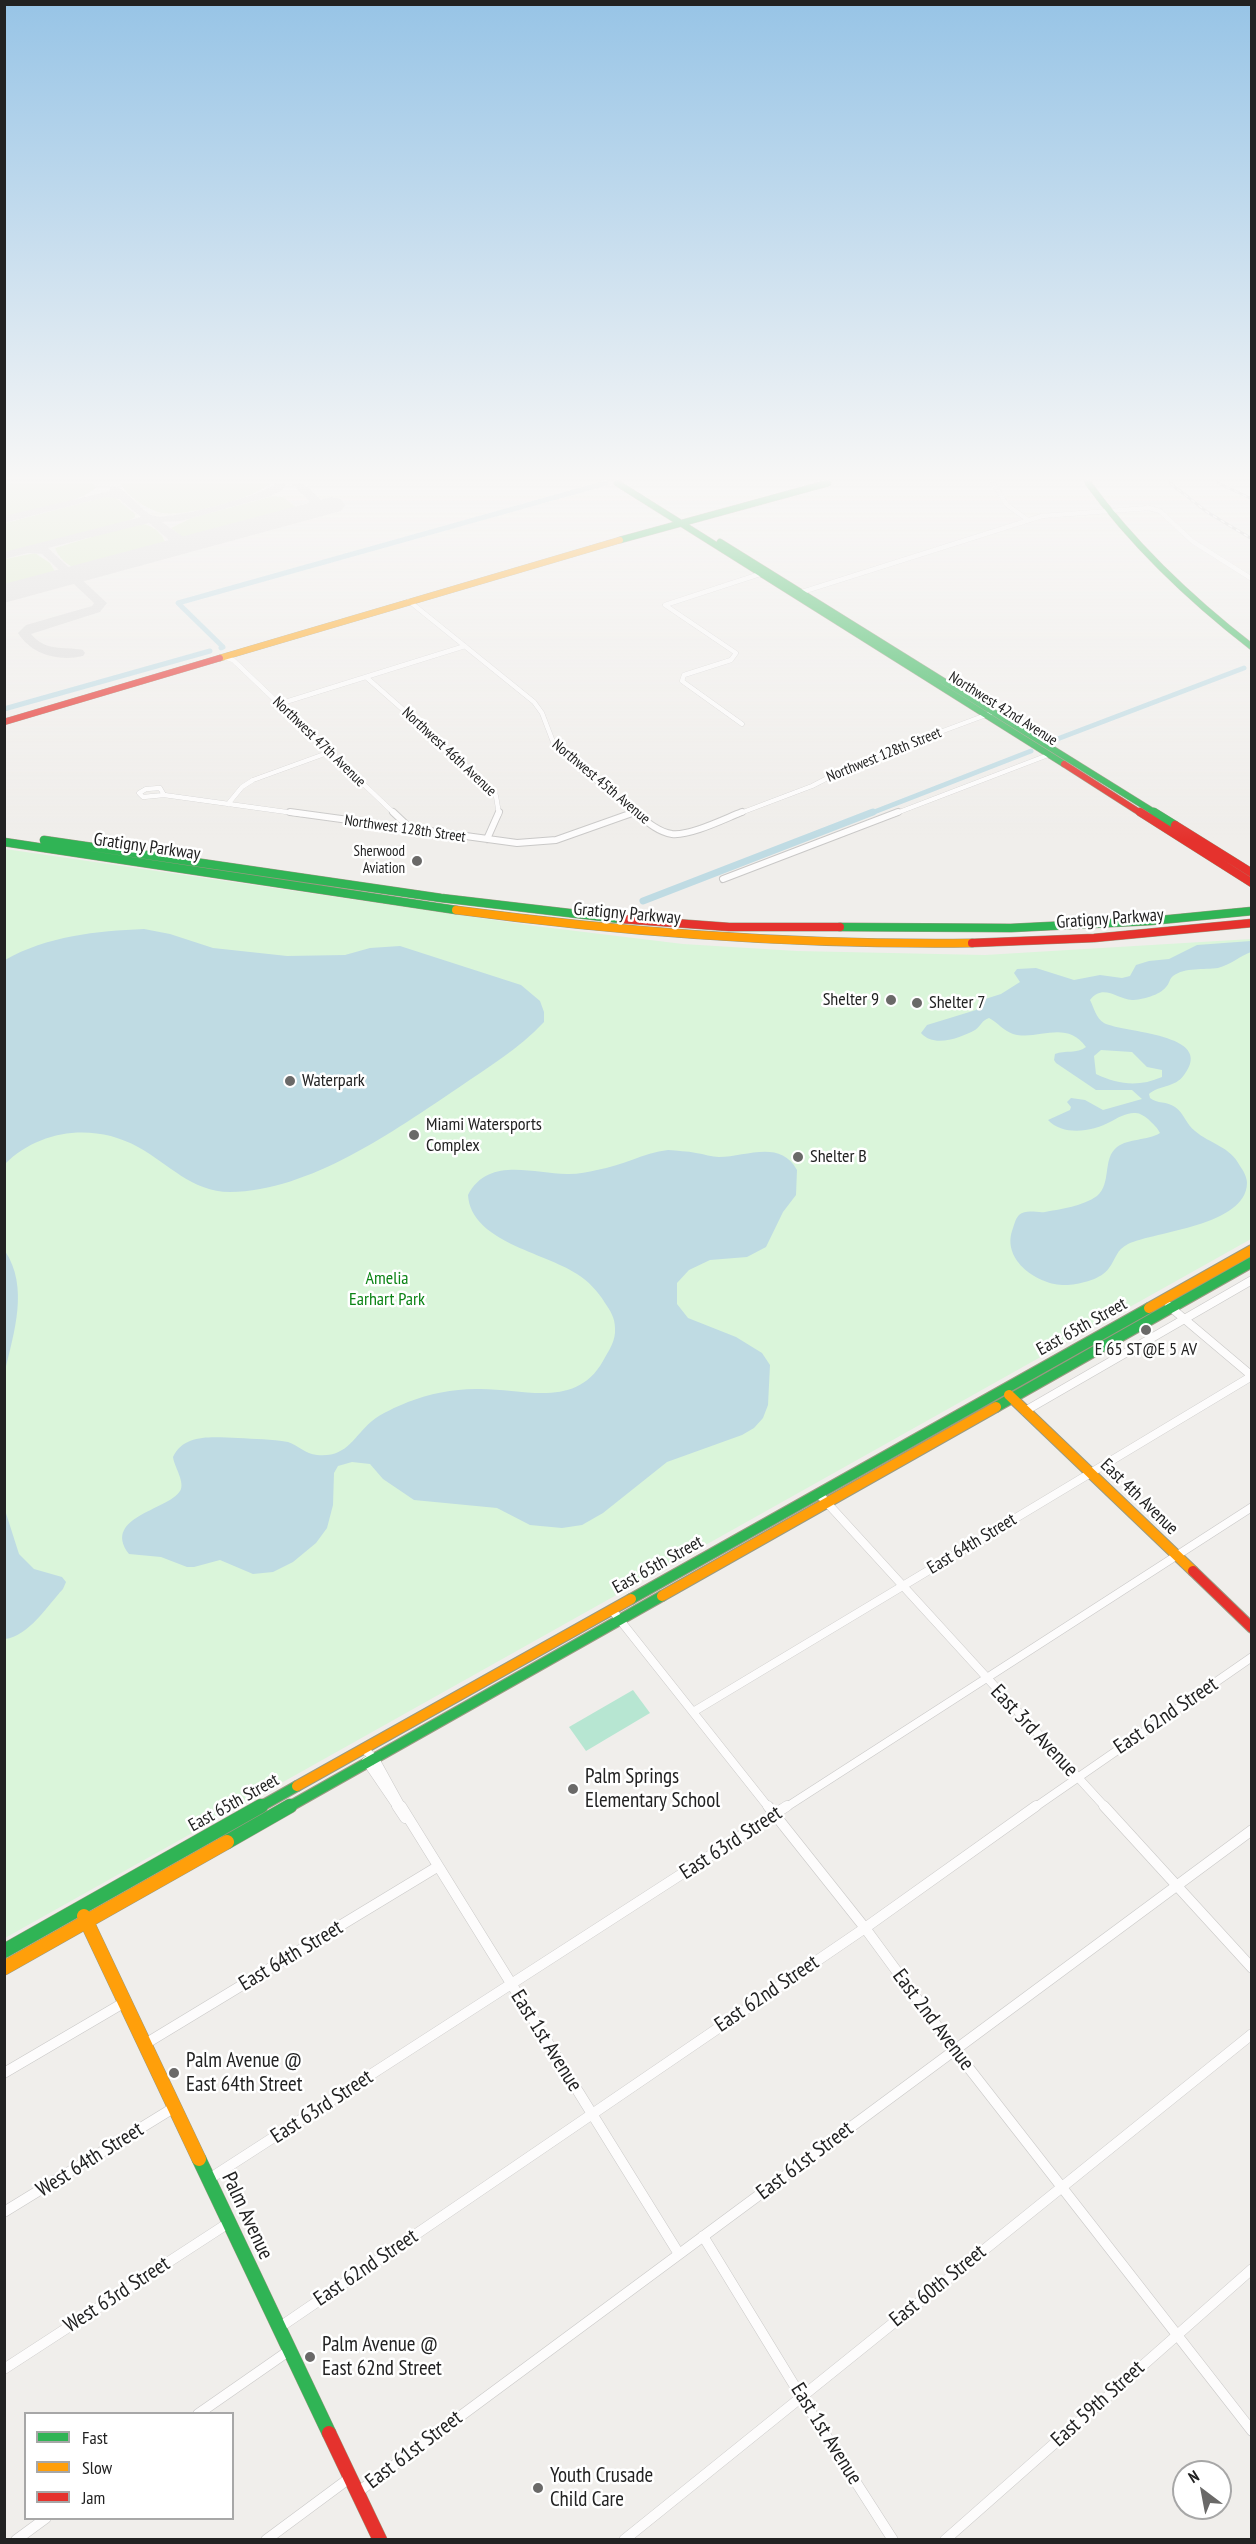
<!DOCTYPE html>
<style>
body{margin:0}
#map{position:relative;width:1256px;height:2544px;overflow:hidden;background:#f0eeeb;font-family:"PT Sans Narrow",sans-serif}
canvas{display:block}
.frame{position:absolute;inset:0;border:6px solid #222;pointer-events:none}
.legend{position:absolute;left:24px;top:2412px;width:210px;height:108px;box-sizing:border-box;background:#fff;border:2px solid #a7a7a7;margin:0;padding:8px 10px;list-style:none;font-size:18px;color:#222}
.legend li{display:flex;align-items:center;gap:12px;height:30px}
.legend b{width:30px;border:2px solid #a7a7a7}
.north{position:absolute;left:1172px;top:2460px;width:60px;height:60px;box-sizing:border-box;background:#fff;border:2px solid #a7a7a7;border-radius:50%;rotate:328deg;font-size:16px;font-weight:700;line-height:24px;text-align:center;color:#222}
.north::after{content:'';display:block;margin:auto;width:21px;height:27px;background:#6a6968;clip-path:polygon(50% 0,100% 100%,50% 72%,0 100%)}
</style>
<div id="map">
<canvas width="1256" height="2544"></canvas>
<div class="frame"></div>
<ul class="legend">
<li><b style="height:8px;background:#30b455"></b>Fast</li>
<li><b style="height:8px;background:#ff9f0a"></b>Slow</li>
<li><b style="height:8px;background:#e5322d"></b>Jam</li>
</ul>
<div class="north">N</div>
</div>
<script>
const g = document.querySelector('canvas').getContext('2d');
g.lineJoin = 'round';
function fill(path, color) { g.fillStyle = color; g.fill(path, 'evenodd'); }
function trace(path, color, width, dash) { g.strokeStyle = color; g.lineWidth = width; g.lineCap = dash ? 'butt' : 'round'; g.setLineDash(dash || []); g.stroke(path); }
function drawText(font, color, halo, rows, align = 'center') {
  g.font = font + ' "PT Sans Narrow",sans-serif'; g.lineWidth = 5; g.setLineDash([]); g.textBaseline = 'middle'; g.strokeStyle = halo; g.fillStyle = color; for (const [text, x, y, turn = 0] of rows) {
    g.save(); g.translate(x, y); g.rotate((+turn || 0) * Math.PI / 180); g.textAlign = isNaN(turn) ? turn : align; if (halo) g.strokeText(text, 0, 0); g.fillText(text, 0, 0); g.restore();
  }
}
fill(new Path2D(`
 M 5,483 L 92,483 L 96,487 C 87,501 22,514 5,518 Z
 M 120,483 L 270,483 C 257,498 181,518 162,513 C 146,509 128,497 120,483 Z
 M 273,496 L 283,497 L 297,508 L 189,539 L 182,537 L 171,528 L 191,518 Z
 M 105,497 L 116,498 L 135,514 L 135,517 L 129,521 L 5,554 L 5,523 Z
 M 138,523 C 149,523 162,532 165,542 L 156,548 C 144,552 87,570 79,569 C 68,567 58,557 55,548 Z
 M 35,553 L 50,563 L 57,575 L 5,590 L 5,559 Z`), '#ddeccb');
fill(new Path2D(`
 M 5,849 L 535,926 L 683,944 L 797,951 L 985,955 L 1251,939 L 1251,1239 L 5,1938 Z`), '#daf5da');
fill(new Path2D(`
 M 633,1690 L 650,1713 L 586,1751 L 569,1727 Z`), '#b7e6d2');
fill(new Path2D(`
 M 144,929 L 170,934 L 213,948 L 287,956 L 345,955 L 370,948 L 400,946 L 521,985 L 540,1001 L 544,1012 L 544,1022 C 519,1049 488,1067 458,1088 C 394,1131 310,1191 230,1192 C 192,1192 169,1164 138,1147 C 95,1123 40,1129 5,1164 L 5,960 C 47,936 97,931 144,929 Z
 M 1251,941 L 1251,952 C 1240,956 1230,965 1218,968 C 1204,970 1185,967 1173,976 C 1169,979 1170,983 1166,987 C 1160,995 1142,1000 1132,1000 C 1117,999 1103,983 1090,1000 C 1094,1008 1096,1018 1104,1023 C 1123,1033 1217,1033 1184,1075 C 1175,1088 1159,1085 1149,1094 L 1150,1098 C 1157,1104 1167,1101 1175,1107 C 1184,1113 1186,1124 1195,1131 C 1210,1144 1230,1146 1240,1166 C 1243,1170 1247,1177 1247,1183 C 1246,1226 1156,1231 1128,1244 C 1116,1250 1116,1259 1109,1268 C 1102,1279 1081,1284 1068,1285 C 1041,1287 1002,1262 1012,1231 C 1014,1226 1015,1219 1019,1215 C 1026,1209 1037,1213 1045,1212 C 1061,1209 1083,1206 1097,1196 C 1112,1183 1102,1159 1117,1147 C 1129,1138 1147,1141 1160,1133 C 1157,1127 1153,1124 1148,1119 C 1144,1116 1140,1113 1136,1113 C 1127,1112 1117,1118 1110,1122 C 1092,1132 1063,1136 1048,1120 L 1070,1110 L 1071,1107 L 1067,1102 L 1071,1098 L 1085,1100 L 1103,1110 L 1142,1099 L 1132,1090 L 1096,1090 L 1056,1063 L 1054,1060 L 1055,1054 C 1065,1050 1077,1054 1086,1047 C 1066,1019 1038,1041 1013,1034 C 1004,1031 997,1022 989,1018 C 982,1020 981,1026 975,1030 C 960,1038 934,1048 921,1033 L 927,1025 L 976,1010 L 982,1000 L 1001,994 L 1020,982 L 1014,973 L 1017,969 L 1036,968 L 1074,980 L 1100,975 L 1122,978 L 1130,976 L 1136,965 L 1149,961 L 1169,959 L 1197,945 ZM 1101,1050 L 1132,1052 L 1147,1067 L 1162,1070 L 1162,1077 C 1139,1087 1119,1085 1096,1074 L 1094,1056 Z
 M 668,1150 C 678,1151 687,1151 696,1153 C 704,1154 712,1157 719,1157 C 746,1157 780,1139 797,1170 L 796,1195 L 783,1212 L 766,1247 L 747,1257 L 710,1260 L 689,1270 L 677,1283 L 677,1304 L 688,1318 L 736,1337 L 762,1353 L 770,1365 L 768,1405 L 763,1418 L 754,1428 L 742,1435 L 667,1462 L 603,1513 L 582,1525 L 562,1528 L 530,1525 L 497,1508 L 414,1500 L 383,1479 L 370,1464 L 352,1462 L 338,1466 L 334,1473 L 333,1505 L 327,1528 L 316,1543 L 293,1562 L 273,1572 L 253,1574 L 220,1560 L 194,1567 L 187,1567 L 161,1557 L 129,1554 C 100,1516 174,1509 181,1489 C 184,1480 174,1466 173,1457 C 185,1432 216,1438 238,1438 C 255,1439 271,1439 288,1442 C 298,1445 305,1454 317,1455 C 347,1458 353,1437 372,1421 C 382,1413 396,1407 408,1402 C 429,1394 453,1389 475,1389 C 520,1387 575,1411 603,1361 C 609,1350 616,1341 615,1328 C 615,1318 610,1310 605,1303 C 598,1291 588,1281 577,1274 C 544,1252 471,1242 468,1195 C 489,1155 536,1175 569,1174 C 579,1174 588,1172 597,1170 C 622,1166 643,1153 668,1150 Z
 M 5,1251 C 29,1287 14,1332 5,1371 Z
 M 4,1507 L 19,1554 L 34,1569 L 62,1577 L 66,1582 L 63,1589 C 47,1606 29,1636 5,1639 Z`), '#bfdbe3');
trace(new Path2D(`
 M 221,648 L 223,647 L 178,603 L 606,483
 M 4,709 L 210,651
 M 1052,741 L 1244,668
 M 869,814 L 1031,751`), '#bfdbe3', 5);
trace(new Path2D(`
 M 643,901 L 873,812`), '#bfdbe3', 7);
fill(new Path2D(`
 M 276,483 L 287,483 L 281,491 L 268,497 L 181,521 L 162,522 L 185,538 L 201,539 L 201,545 L 181,545 L 172,553 L 164,553 L 162,550 L 169,544 L 168,539 L 149,523 L 48,548 L 107,603 L 100,612 L 31,634 C 46,652 63,646 83,650 L 85,653 L 83,656 C 58,662 31,654 18,633 L 26,625 L 92,606 L 94,603 L 42,554 L 28,553 L 4,559 L 4,552 L 141,517 L 119,499 L 106,497 L 4,523 L 4,516 L 110,491 L 110,487 L 114,486 C 129,490 141,513 155,516 C 171,520 265,495 276,483 Z
 M 291,483 L 303,483 L 319,498 L 321,500 L 318,512 L 310,512 L 309,501 Z`), '#dedddc');
fill(new Path2D(`
 M 331,497 L 341,499 L 345,505 L 341,511 L 4,603 L 4,584 Z`), '#dedddc');
const streetFar3 = new Path2D(`
 M 993,483 L 1007,505 L 1028,520
 M 802,592 L 1042,516 L 1149,508 L 1160,511 L 1192,541 L 1252,579
 M 409,601 L 534,702 L 542,713 L 555,747 L 637,814
 M 224,657 L 233,660 L 395,814
 M 366,677 L 484,781 L 496,796 L 499,814
 M 279,704 L 465,646
 M 742,724 L 682,681 L 684,675 L 731,660 L 736,653 L 665,605 L 766,572
 M 160,788 L 164,795 L 143,797 L 139,793 L 146,789 Z
 M 164,795 L 301,814
 M 228,804 L 242,787 L 253,780 L 330,752
 M 630,814 L 635,812
 M 738,814 L 812,786 L 857,763 L 994,712
 M 894,814 L 1048,755`);
const streetFar2 = new Path2D(`
 M 290,812 L 517,843 L 556,840 L 635,812
 M 393,812 L 412,830
 M 635,812 C 646,821 658,832 672,834 C 690,836 724,819 742,812
 M 487,839 L 499,812
 M 723,879 L 898,812`);
const streetFar1 = new Path2D(`
 M 1169,1306 L 1252,1376
 M 1025,1411 L 1252,1280
 M 819,1494 L 1106,1808
 M 612,1610 L 769,1808
 M 693,1712 L 1252,1376
 M 364,1749 L 375,1759 L 402,1808
 M 366,1761 L 398,1808
 M 785,1808 L 1252,1507
 M 1034,1808 L 1252,1657`);
const street = new Path2D(`
 M 397,1806 L 405,1818
 M 401,1806 L 679,2254
 M 768,1806 L 865,1928 L 954,2049 L 1252,2431
 M 1104,1806 L 1252,1968
 M 145,2044 L 437,1867
 M 4,2073 L 125,2002
 M 209,2179 L 787,1806
 M 4,2212 L 175,2107
 M 703,2236 L 802,2398 L 893,2540
 M 280,2327 L 865,1928 L 1036,1806
 M 4,2369 L 230,2222
 M 198,2414 L 290,2350
 M 358,2492 L 1252,1830
 M 16,2540 L 46,2518
 M 266,2540 L 351,2477
 M 624,2540 L 1252,2034
 M 945,2540 L 1252,2269`);
const fastFar3 = new Path2D(`
 M 617,483 L 1064,764
 M 1088,483 C 1135,547 1190,599 1252,647
 M 620,540 L 828,483
 M 720,542 L 1157,814`);
const fastFar2 = new Path2D(`
 M 1154,812 L 1175,825
 M 44,840 L 441,898 L 620,919
 M 4,842 L 456,910
 M 840,927 L 1011,928 L 1150,921 L 1252,911`);
const fastFar1 = new Path2D(`
 M 996,1407 L 1252,1262
 M 631,1599 L 1149,1308
 M 258,1808 L 297,1786
 M 287,1808 L 662,1596`);
const fast = new Path2D(`
 M 227,1842 L 290,1806
 M 4,1951 L 261,1806
 M 199,2159 L 329,2433`);
const slowFar3 = new Path2D(`
 M 220,658 L 620,540`);
const slowFar2 = new Path2D(`
 M 456,910 C 628,933 799,945 972,943`);
const slowFar1 = new Path2D(`
 M 1149,1308 L 1252,1250
 M 1009,1395 L 1193,1571
 M 662,1596 L 996,1407
 M 297,1786 L 631,1599`);
const slow = new Path2D(`
 M 84,1916 L 199,2159
 M 4,1968 L 227,1842`);
const jamFar3 = new Path2D(`
 M 4,722 L 220,658
 M 1064,764 L 1142,814`);
const jamFar2 = new Path2D(`
 M 1140,812 L 1252,883
 M 1175,825 L 1252,873
 M 620,919 L 729,927 L 840,927
 M 972,943 L 1094,938 L 1252,923`);
const jamFar1 = new Path2D(`
 M 1193,1571 L 1252,1628`);
const jam = new Path2D(`
 M 329,2433 L 380,2540`);
trace(streetFar3, '#c9c8c7', 5);
trace(streetFar2, '#c9c8c7', 8);
trace(streetFar1, '#c9c8c7', 9);
trace(street, '#c9c8c7', 11);
trace(fastFar3, '#999a82', 7);
trace(fastFar2, '#999a82', 9);
trace(fastFar1, '#999a82', 12);
trace(fast, '#999a82', 15);
trace(slowFar3, '#999a82', 7);
trace(slowFar2, '#999a82', 9);
trace(slowFar1, '#999a82', 12);
trace(slow, '#999a82', 15);
trace(jamFar3, '#999a82', 7);
trace(jamFar2, '#999a82', 9);
trace(jamFar1, '#999a82', 12);
trace(jam, '#999a82', 15);
trace(streetFar3, '#fdfcfc', 4.5);
trace(streetFar2, '#fdfcfc', 6);
trace(streetFar1, '#fdfcfc', 8);
trace(street, '#fdfcfc', 10);
trace(fastFar3, '#30b455', 6);
trace(fastFar2, '#30b455', 8);
trace(fastFar1, '#30b455', 10);
trace(fast, '#30b455', 14);
trace(slowFar3, '#ff9f0a', 6);
trace(slowFar2, '#ff9f0a', 8);
trace(slowFar1, '#ff9f0a', 10);
trace(slow, '#ff9f0a', 14);
trace(jamFar3, '#e5322d', 6);
trace(jamFar2, '#e5322d', 8);
trace(jamFar1, '#e5322d', 10);
trace(jam, '#e5322d', 14);
const rail = new Path2D(`
 M 1170,483 L 1207,512 L 1252,539
 M 1218,483 L 1252,499`);
trace(rail, '#ccc', 3);
trace(rail, '#fff', 1.5, [4.5]);
const sky = g.createLinearGradient(0, 0, 0, 840);
sky.addColorStop(0, '#97c4e6');
sky.addColorStop(0.57, '#f8f7f6');
sky.addColorStop(1, '#f8f7f600');
g.fillStyle = sky;
g.fillRect(0, 0, 1256, 840);
for (const [x, y, r, color] of [
 [417,861,6,"#6a6968"],
 [891,1000,6,"#6a6968"],
 [917,1003,6,"#6a6968"],
 [290,1081,6,"#6a6968"],
 [414,1135,6,"#6a6968"],
 [798,1157,6,"#6a6968"],
 [1146,1330,6,"#6a6968"],
 [573,1789,6,"#6a6968"],
 [174,2073,6,"#6a6968"],
 [310,2357,6,"#6a6968"],
 [538,2488,6,"#6a6968"]
]) { const dot = new Path2D(); dot.arc(x, y, r, 0, 2 * Math.PI); g.fillStyle = color; g.fill(dot); trace(dot, '#fff', 2); }
drawText('15px', '#222', '#fff', [
 ["Northwest 42nd Avenue",1003,709,32],
 ["Northwest 47th Avenue",319,742,44],
 ["Northwest 46th Avenue",449,752,43],
 ["Northwest 128th Street",884,755,-22],
 ["Northwest 45th Avenue",601,782,40],
 ["Northwest 128th Street",405,829,8]
]);
drawText('15px', '#222', '#fff', [
 ["Sherwood",405,852],
 ["Aviation",405,869]
], 'right');
drawText('18px', '#222', '#fff', [
 ["Gratigny Parkway",147,847,8],
 ["Gratigny Parkway",627,914,5],
 ["Gratigny Parkway",1110,919,-4],
 ["East 65th Street",1082,1327,-29],
 ["East 4th Avenue",1139,1497,44],
 ["East 64th Street",972,1544,-31],
 ["East 65th Street",658,1565,-29],
 ["East 65th Street",234,1803,-29]
]);
drawText('18px', '#222', '#fff', [
 ["Shelter 9",879,1000,"right"],
 ["Shelter 7",929,1003],
 ["Waterpark",302,1081],
 ["Miami Watersports",426,1125],
 ["Complex",426,1146],
 ["Shelter B",810,1157],
 ["E 65 ST@E 5 AV",1146,1350,"center"]
], 'left');
drawText('18px', '#0c8416', '#fff', [
 ["Amelia",387,1279],
 ["Earhart Park",387,1300]
]);
drawText('21px', '#222', '#fff', [
 ["East 62nd Street",1166,1716,-34],
 ["East 3rd Avenue",1034,1731,47],
 ["East 63rd Street",731,1843,-33],
 ["East 64th Street",291,1956,-31],
 ["East 62nd Street",767,1994,-34],
 ["East 2nd Avenue",933,2020,53],
 ["East 1st Avenue",546,2041,58],
 ["East 63rd Street",322,2107,-33],
 ["West 64th Street",90,2160,-32],
 ["East 61st Street",805,2161,-37],
 ["Palm Avenue",247,2216,65],
 ["East 62nd Street",366,2268,-34],
 ["East 60th Street",938,2286,-39],
 ["West 63rd Street",117,2295,-33],
 ["East 59th Street",1098,2404,-42],
 ["East 1st Avenue",826,2434,58],
 ["East 61st Street",414,2450,-37]
]);
drawText('21px', '#222', '#fff', [
 ["Palm Springs",585,1777],
 ["Elementary School",585,1801],
 ["Palm Avenue @",186,2061],
 ["East 64th Street",186,2085],
 ["Palm Avenue @",322,2345],
 ["East 62nd Street",322,2369],
 ["Youth Crusade",550,2476],
 ["Child Care",550,2500]
], 'left');
</script>
